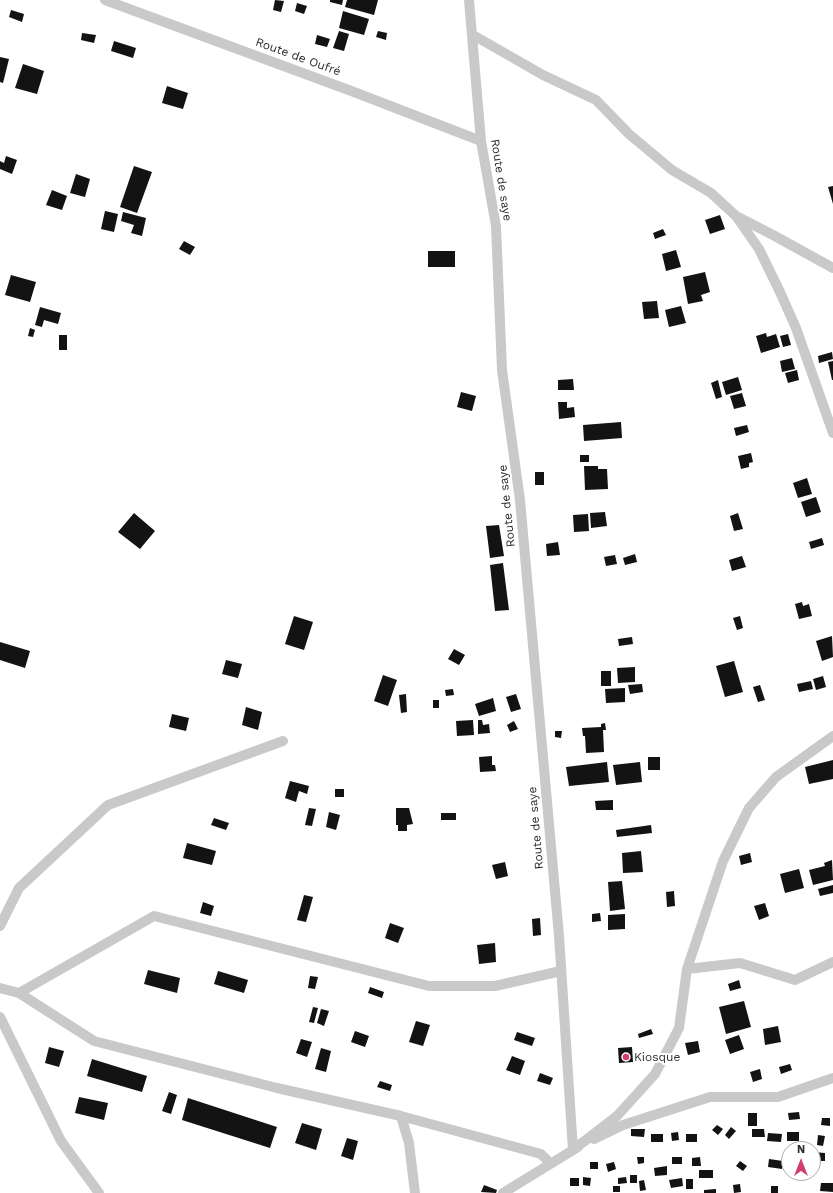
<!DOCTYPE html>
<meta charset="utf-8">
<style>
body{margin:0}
#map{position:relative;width:833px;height:1193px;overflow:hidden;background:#fff;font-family:"Work Sans",sans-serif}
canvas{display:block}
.north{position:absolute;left:781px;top:1141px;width:40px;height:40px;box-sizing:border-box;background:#fff;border:1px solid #ababab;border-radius:50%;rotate:0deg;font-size:11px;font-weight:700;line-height:16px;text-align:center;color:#2c2c2c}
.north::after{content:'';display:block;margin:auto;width:14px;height:18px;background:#d43d74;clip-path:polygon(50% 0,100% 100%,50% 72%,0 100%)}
</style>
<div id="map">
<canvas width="833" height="1193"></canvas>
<div class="north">N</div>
</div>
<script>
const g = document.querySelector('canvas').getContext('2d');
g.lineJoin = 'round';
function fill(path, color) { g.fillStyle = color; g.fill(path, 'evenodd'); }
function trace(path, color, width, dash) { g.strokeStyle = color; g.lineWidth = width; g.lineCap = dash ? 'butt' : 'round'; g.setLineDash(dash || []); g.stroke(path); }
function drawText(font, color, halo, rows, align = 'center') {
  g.font = font + ' "Work Sans",sans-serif'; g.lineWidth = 4; g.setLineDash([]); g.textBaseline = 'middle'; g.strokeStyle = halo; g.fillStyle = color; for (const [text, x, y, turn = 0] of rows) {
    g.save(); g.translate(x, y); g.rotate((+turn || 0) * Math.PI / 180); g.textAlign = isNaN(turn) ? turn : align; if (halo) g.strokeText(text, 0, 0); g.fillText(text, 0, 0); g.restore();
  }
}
fill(new Path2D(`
 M 275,0 L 284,1 L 281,12 L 273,10 Z
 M 330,0 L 343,0 L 342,5 L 330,2 Z
 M 347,0 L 378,0 L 374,15 L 345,7 Z
 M 297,3 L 307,6 L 304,14 L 295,11 Z
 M 11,10 L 24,14 L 22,22 L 9,17 Z
 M 343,11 L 369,19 L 364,35 L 339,28 Z
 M 339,31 L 349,34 L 344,51 L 333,48 Z
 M 378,31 L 387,33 L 386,40 L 376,37 Z
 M 82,33 L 96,35 L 94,43 L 81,40 Z
 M 317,35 L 330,39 L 327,47 L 315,44 Z
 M 114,41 L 136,48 L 133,58 L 111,51 Z
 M 0,57 L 9,59 L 3,83 L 0,82 Z
 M 23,64 L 44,71 L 37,94 L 15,88 Z
 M 167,86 L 188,93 L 183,109 L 162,103 Z
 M 6,156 L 17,160 L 12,174 L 0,169 L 0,161 L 4,163 Z
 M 134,166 L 152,172 L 137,213 L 120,207 Z
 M 76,174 L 90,179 L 85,197 L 70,193 Z
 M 833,186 L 833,204 L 828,187 Z
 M 52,190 L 67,196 L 62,210 L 46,205 Z
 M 105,211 L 118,214 L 114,232 L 101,229 Z
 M 123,212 L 146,218 L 142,236 L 131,233 L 134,225 L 121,221 Z
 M 720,215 L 725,229 L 710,234 L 705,220 Z
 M 663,229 L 666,235 L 655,239 L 653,233 Z
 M 184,241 L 195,247 L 190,255 L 179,249 Z
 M 676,250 L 681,267 L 666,271 L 662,254 Z
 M 428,251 L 455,251 L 455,267 L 428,267 Z
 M 705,272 L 710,292 L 701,295 L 703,301 L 688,304 L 683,277 Z
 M 11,275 L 36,282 L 30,302 L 5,295 Z
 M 657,301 L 659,318 L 644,319 L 642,302 Z
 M 681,306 L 686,323 L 669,327 L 665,310 Z
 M 40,307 L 61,313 L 58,324 L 44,320 L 42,327 L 35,325 Z
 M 30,328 L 35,330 L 33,337 L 28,336 Z
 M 766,333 L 767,337 L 776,334 L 780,347 L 761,353 L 756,336 Z
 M 788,334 L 791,345 L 783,347 L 780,336 Z
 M 59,335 L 67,335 L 67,350 L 59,350 Z
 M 832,352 L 833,359 L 819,363 L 818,356 Z
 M 792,358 L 795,369 L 782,372 L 780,361 Z
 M 833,361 L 833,380 L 832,380 L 828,362 Z
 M 797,370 L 799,380 L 788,383 L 785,373 Z
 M 738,377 L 742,390 L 726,395 L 722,382 Z
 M 573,379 L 574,390 L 558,390 L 558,380 Z
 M 718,380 L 722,397 L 716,399 L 711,383 Z
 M 461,392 L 476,396 L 472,411 L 457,407 Z
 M 742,393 L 746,406 L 734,409 L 730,396 Z
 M 558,402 L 567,402 L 567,408 L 574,407 L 575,417 L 559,419 Z
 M 621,422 L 622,438 L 584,441 L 583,425 Z
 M 747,425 L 749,432 L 736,436 L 734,428 Z
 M 751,453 L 753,462 L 749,463 L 749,467 L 741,469 L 738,456 Z
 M 580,455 L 589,455 L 589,462 L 580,462 Z
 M 584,466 L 598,466 L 598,469 L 607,469 L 608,489 L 585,490 Z
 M 535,472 L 544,472 L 544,485 L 535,485 Z
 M 807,478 L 812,494 L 798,498 L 793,483 Z
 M 816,497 L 821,512 L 806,517 L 801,502 Z
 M 605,512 L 607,526 L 591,528 L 590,513 Z
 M 134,513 L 155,531 L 140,549 L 118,532 Z
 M 738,513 L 743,529 L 734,531 L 730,516 Z
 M 588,514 L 589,531 L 574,532 L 573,515 Z
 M 499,525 L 504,556 L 490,558 L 486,526 Z
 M 822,538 L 824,545 L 811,549 L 809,542 Z
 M 558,542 L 560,555 L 547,556 L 546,544 Z
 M 635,554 L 637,562 L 625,565 L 623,558 Z
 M 615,555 L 617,564 L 606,566 L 604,557 Z
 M 742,556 L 746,567 L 732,571 L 729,560 Z
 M 503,563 L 509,610 L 495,611 L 490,565 Z
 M 802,602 L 803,606 L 809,604 L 812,616 L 799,619 L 795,604 Z
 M 294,616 L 313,622 L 304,650 L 285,644 Z
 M 740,616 L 743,628 L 737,630 L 733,618 Z
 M 832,636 L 833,657 L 822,661 L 816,641 Z
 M 632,637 L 633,644 L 619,646 L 618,639 Z
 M 0,642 L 30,651 L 25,668 L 0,660 Z
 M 454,649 L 465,655 L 459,665 L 448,659 Z
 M 226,660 L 242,664 L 238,678 L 222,674 Z
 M 734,661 L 743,692 L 725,697 L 716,666 Z
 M 635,667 L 635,682 L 618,683 L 617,668 Z
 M 601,671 L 611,671 L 611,686 L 601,686 Z
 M 383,675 L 397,680 L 388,706 L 374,701 Z
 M 823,676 L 826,687 L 816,690 L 813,679 Z
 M 811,681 L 813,689 L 799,692 L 797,684 Z
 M 642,684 L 643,692 L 630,694 L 628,685 Z
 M 760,685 L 765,700 L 758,702 L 753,687 Z
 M 625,688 L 625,702 L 606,703 L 605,689 Z
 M 453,689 L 454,695 L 446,696 L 445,690 Z
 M 406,694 L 407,712 L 401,713 L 399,695 Z
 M 516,694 L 521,709 L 511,712 L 506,697 Z
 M 493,698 L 496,711 L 479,716 L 475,704 Z
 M 433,700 L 439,700 L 439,708 L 433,708 Z
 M 246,707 L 262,712 L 258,730 L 242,725 Z
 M 172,714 L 189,718 L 186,731 L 169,727 Z
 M 473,720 L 474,735 L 457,736 L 456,721 Z
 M 478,720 L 482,720 L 483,725 L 489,724 L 490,733 L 478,734 Z
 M 514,721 L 518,729 L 510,732 L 507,725 Z
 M 605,723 L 606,730 L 603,730 L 604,752 L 586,753 L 585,736 L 583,736 L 582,728 L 601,727 L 601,724 Z
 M 555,731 L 562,731 L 561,738 L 555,737 Z
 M 492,756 L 492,765 L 495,765 L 496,771 L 480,772 L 479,757 Z
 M 648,757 L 660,757 L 660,770 L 648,770 Z
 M 833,760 L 833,779 L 809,784 L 805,767 Z
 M 607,762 L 609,782 L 569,786 L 566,767 Z
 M 640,762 L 642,782 L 616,785 L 613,765 Z
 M 290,781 L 309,786 L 307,794 L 299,791 L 296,802 L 285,798 Z
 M 335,789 L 344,789 L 344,797 L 335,797 Z
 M 613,800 L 613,810 L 596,810 L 595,801 Z
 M 309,808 L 316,809 L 312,826 L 305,825 Z
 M 396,808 L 409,808 L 413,824 L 407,825 L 407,831 L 398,831 L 398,825 L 396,825 Z
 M 329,812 L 340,815 L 336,830 L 326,827 Z
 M 441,813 L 456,813 L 456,820 L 441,820 Z
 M 214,818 L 229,823 L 226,830 L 211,825 Z
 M 651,825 L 652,833 L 617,837 L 616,830 Z
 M 187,843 L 216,851 L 212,865 L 183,858 Z
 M 641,851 L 643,872 L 623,873 L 622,853 Z
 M 750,853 L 752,862 L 741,865 L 739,856 Z
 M 832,860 L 833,880 L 813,885 L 809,870 L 825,866 L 824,863 Z
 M 505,862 L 508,876 L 496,879 L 492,865 Z
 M 799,869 L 804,888 L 785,893 L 780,874 Z
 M 622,881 L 625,909 L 610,911 L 608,882 Z
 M 833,885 L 833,893 L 820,896 L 818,889 Z
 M 674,891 L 675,906 L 667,907 L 666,892 Z
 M 304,895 L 313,897 L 306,922 L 297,920 Z
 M 203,902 L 214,906 L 211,916 L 200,913 Z
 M 765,903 L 769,916 L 759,920 L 754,906 Z
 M 600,913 L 601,921 L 592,922 L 592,914 Z
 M 625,914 L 625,929 L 608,930 L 608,915 Z
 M 540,918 L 541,935 L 533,936 L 532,919 Z
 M 390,923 L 404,928 L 398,943 L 385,938 Z
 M 495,943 L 496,962 L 479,964 L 477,945 Z
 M 148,970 L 180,978 L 177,993 L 144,984 Z
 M 218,971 L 248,980 L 244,993 L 214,984 Z
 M 310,976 L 318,977 L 315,989 L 308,988 Z
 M 739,980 L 741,988 L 730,991 L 728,984 Z
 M 370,987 L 384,992 L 382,998 L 368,993 Z
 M 744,1001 L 751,1027 L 726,1034 L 719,1007 Z
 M 313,1007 L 318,1008 L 314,1023 L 309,1022 Z
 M 321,1009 L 329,1011 L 324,1026 L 317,1023 Z
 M 416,1021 L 430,1025 L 423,1046 L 409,1042 Z
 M 778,1026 L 781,1042 L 765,1045 L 763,1029 Z
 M 651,1029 L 653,1034 L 639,1038 L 638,1034 Z
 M 355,1031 L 369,1036 L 365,1047 L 351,1042 Z
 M 517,1032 L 535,1038 L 532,1046 L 514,1040 Z
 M 739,1035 L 744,1049 L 730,1054 L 725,1040 Z
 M 301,1039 L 312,1042 L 307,1057 L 296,1053 Z
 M 698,1041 L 700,1052 L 688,1055 L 685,1043 Z
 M 49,1047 L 64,1051 L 59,1067 L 45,1063 Z
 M 632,1047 L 633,1062 L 619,1063 L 618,1048 Z
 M 321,1048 L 331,1051 L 326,1072 L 315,1069 Z
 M 512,1056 L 525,1061 L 520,1075 L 506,1070 Z
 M 92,1059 L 147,1076 L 142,1092 L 87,1076 Z
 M 790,1064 L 792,1070 L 781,1074 L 779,1067 Z
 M 760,1069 L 762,1079 L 753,1082 L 750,1072 Z
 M 540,1073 L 553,1078 L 550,1085 L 537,1081 Z
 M 380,1081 L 392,1085 L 390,1091 L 377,1087 Z
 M 169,1092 L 177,1095 L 171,1114 L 162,1111 Z
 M 79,1097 L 108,1103 L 104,1120 L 75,1113 Z
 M 188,1098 L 277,1127 L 270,1148 L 182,1120 Z
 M 799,1112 L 800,1119 L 789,1120 L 788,1113 Z
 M 748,1113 L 757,1113 L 757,1126 L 748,1126 Z
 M 822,1118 L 830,1118 L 830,1126 L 821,1125 Z
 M 302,1123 L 322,1129 L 316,1150 L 295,1143 Z
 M 717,1125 L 723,1129 L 718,1135 L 712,1130 Z
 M 731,1127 L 736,1131 L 729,1139 L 725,1135 Z
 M 631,1129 L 645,1129 L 644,1137 L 631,1136 Z
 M 752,1129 L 764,1129 L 765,1137 L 752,1137 Z
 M 678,1132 L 679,1140 L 672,1141 L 671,1133 Z
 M 787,1132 L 799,1132 L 799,1141 L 787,1141 Z
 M 768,1133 L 782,1134 L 781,1142 L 767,1141 Z
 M 651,1134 L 663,1134 L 663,1142 L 651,1142 Z
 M 686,1134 L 697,1134 L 697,1142 L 686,1142 Z
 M 818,1135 L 825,1136 L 823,1146 L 817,1145 Z
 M 347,1138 L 358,1141 L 353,1160 L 341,1156 Z
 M 813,1152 L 825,1153 L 825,1161 L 813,1161 Z
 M 637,1157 L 644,1157 L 644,1163 L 638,1164 Z
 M 672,1157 L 682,1157 L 682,1164 L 672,1164 Z
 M 700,1157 L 701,1166 L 692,1166 L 692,1158 Z
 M 769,1159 L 783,1161 L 782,1169 L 768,1167 Z
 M 740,1161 L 747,1166 L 743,1171 L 736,1166 Z
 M 590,1162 L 598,1162 L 598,1169 L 590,1169 Z
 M 614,1162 L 616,1169 L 608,1172 L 606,1164 Z
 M 667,1166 L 667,1175 L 655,1176 L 654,1168 Z
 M 699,1170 L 713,1170 L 713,1178 L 699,1178 Z
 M 630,1175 L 637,1175 L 637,1183 L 630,1183 Z
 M 583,1177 L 591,1178 L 590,1186 L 583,1185 Z
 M 626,1177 L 627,1183 L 618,1184 L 618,1178 Z
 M 570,1178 L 579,1178 L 579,1186 L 570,1186 Z
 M 682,1178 L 683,1186 L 671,1188 L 669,1180 Z
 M 686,1179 L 693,1179 L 693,1189 L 686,1189 Z
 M 644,1180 L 646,1190 L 640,1191 L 639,1181 Z
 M 821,1183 L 833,1183 L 833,1192 L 820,1191 Z
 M 740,1184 L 741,1192 L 734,1193 L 733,1185 Z
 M 484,1185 L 497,1190 L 496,1193 L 481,1192 Z
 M 613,1186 L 620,1186 L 620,1192 L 613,1192 Z
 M 771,1186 L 778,1186 L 778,1193 L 771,1193 Z
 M 716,1189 L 716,1193 L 704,1193 L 704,1190 Z`), '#131313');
trace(new Path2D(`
 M 105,0 L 354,92 L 481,141
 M 469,0 L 481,141 L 496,226 L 502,370 L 520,500 L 559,936 L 573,1150 L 617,1116 L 655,1074 L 679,1028 L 687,969 L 723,861 L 749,808 L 776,777 L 833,736
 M 473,35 L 543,75 L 596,100 L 629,134 L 672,170 L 711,193 L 736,216 L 759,249 L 780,292 L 796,328 L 833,433
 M 738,217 L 773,235 L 833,268
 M 0,926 L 19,888 L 108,805 L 283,741
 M 687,969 L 740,963 L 795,980 L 833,962
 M 0,988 L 19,993 L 94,1041 L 277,1088 L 401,1116 L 541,1154 L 550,1163
 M 19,993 L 154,916 L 429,986 L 495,986 L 561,971
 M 0,1017 L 61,1141 L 99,1193
 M 401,1116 L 409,1143 L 415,1193
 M 594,1139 L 623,1125 L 710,1097 L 778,1097 L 833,1078
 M 503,1193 L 578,1147`), '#c9c9c9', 10);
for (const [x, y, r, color] of [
 [626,1057,4,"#d43d74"]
]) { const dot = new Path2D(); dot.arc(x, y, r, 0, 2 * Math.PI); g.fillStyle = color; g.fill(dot); trace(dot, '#fff', 1.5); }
drawText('12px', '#2c2c2c', '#fff', [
 ["Route de Oufré",298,57,20],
 ["Route de saye",501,180,81],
 ["Route de saye",507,506,-96],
 ["Route de saye",536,828,-95]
]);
drawText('12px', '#2c2c2c', '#fff', [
 ["Kiosque",634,1057]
], 'left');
</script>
